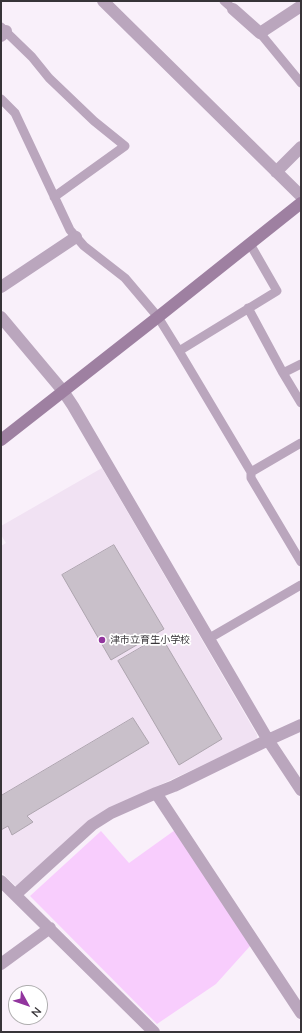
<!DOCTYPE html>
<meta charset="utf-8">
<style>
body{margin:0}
#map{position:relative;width:302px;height:1033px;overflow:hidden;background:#f9f0fa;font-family:Lato,sans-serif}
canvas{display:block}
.frame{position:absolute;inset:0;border:2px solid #373438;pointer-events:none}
.north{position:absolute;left:8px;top:985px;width:40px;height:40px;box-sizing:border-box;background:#fff;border:1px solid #afaeaf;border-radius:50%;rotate:130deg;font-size:11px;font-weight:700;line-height:16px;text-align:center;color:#373438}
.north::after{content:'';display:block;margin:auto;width:14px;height:18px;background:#92359e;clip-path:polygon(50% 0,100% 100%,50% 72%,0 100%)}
</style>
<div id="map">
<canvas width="302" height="1033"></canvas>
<div class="frame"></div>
<div class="north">N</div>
</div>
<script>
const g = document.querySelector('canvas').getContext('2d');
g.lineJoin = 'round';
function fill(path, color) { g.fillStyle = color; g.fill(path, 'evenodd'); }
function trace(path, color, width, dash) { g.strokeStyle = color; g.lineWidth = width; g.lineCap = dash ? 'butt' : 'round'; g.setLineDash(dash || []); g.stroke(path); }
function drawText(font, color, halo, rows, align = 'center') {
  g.font = font + ' Lato,"Noto Sans JP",sans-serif'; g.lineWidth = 3.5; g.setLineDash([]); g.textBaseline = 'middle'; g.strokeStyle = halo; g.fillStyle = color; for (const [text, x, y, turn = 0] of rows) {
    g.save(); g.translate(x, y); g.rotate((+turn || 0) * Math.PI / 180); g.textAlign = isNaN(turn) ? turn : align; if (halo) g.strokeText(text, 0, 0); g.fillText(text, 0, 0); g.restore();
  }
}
fill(new Path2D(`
 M 102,468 L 257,735 L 257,740 L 110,808 L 18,888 L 1,872 L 1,546 L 6,543 L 1,535 L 1,526 Z`), '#f1e2f3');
fill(new Path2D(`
 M 175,830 L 251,945 L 216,984 L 157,1024 L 30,896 L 101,831 L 129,863 Z`), '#f8cdfd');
const building = new Path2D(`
 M 114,545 L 164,629 L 111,660 L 62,575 Z
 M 161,636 L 222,739 L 179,765 L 118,661 Z
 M 133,718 L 149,743 L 27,816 L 33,822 L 12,835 L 8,826 L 1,830 L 1,796 Z`);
fill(building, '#c9c0ca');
trace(building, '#aea5af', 1);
trace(new Path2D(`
 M 224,1 L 233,9
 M 1,27 L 32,57 L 49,78 L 94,121 L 125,146 L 54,197
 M 260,33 L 301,83
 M 1,99 L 15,113 L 70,230 L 84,246 L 125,278 L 158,317 L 179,351 L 251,472 L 251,478 L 301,562
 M 248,308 L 283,373 L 301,403
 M 179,351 L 277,291 L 250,244
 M 283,373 L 301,364
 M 251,472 L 301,443
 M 208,639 L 301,585`), '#baa6bd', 9);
trace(new Path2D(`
 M 103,1 L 301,196
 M 233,9 L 260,33 L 301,6
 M 1,36 L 6,31
 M 276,172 L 301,147
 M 1,287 L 76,237
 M 1,317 L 63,391 L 73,406 L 268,740 L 301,790
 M 156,793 L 301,1013
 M 1,881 L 154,1032
 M 15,895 L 92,825 L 111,813 L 156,793 L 174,786 L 268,740 L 301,725
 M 1,964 L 50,928`), '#baa6bd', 12);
trace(new Path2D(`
 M 1,440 L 158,317 L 301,203`), '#9e80a1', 12);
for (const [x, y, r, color] of [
 [102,640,4,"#92359e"]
]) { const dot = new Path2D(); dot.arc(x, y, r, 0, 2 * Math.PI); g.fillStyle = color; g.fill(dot); trace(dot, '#fff', 1.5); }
drawText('10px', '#373438', '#fff', [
 ["津市立育生小学校",110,640]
], 'left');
</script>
